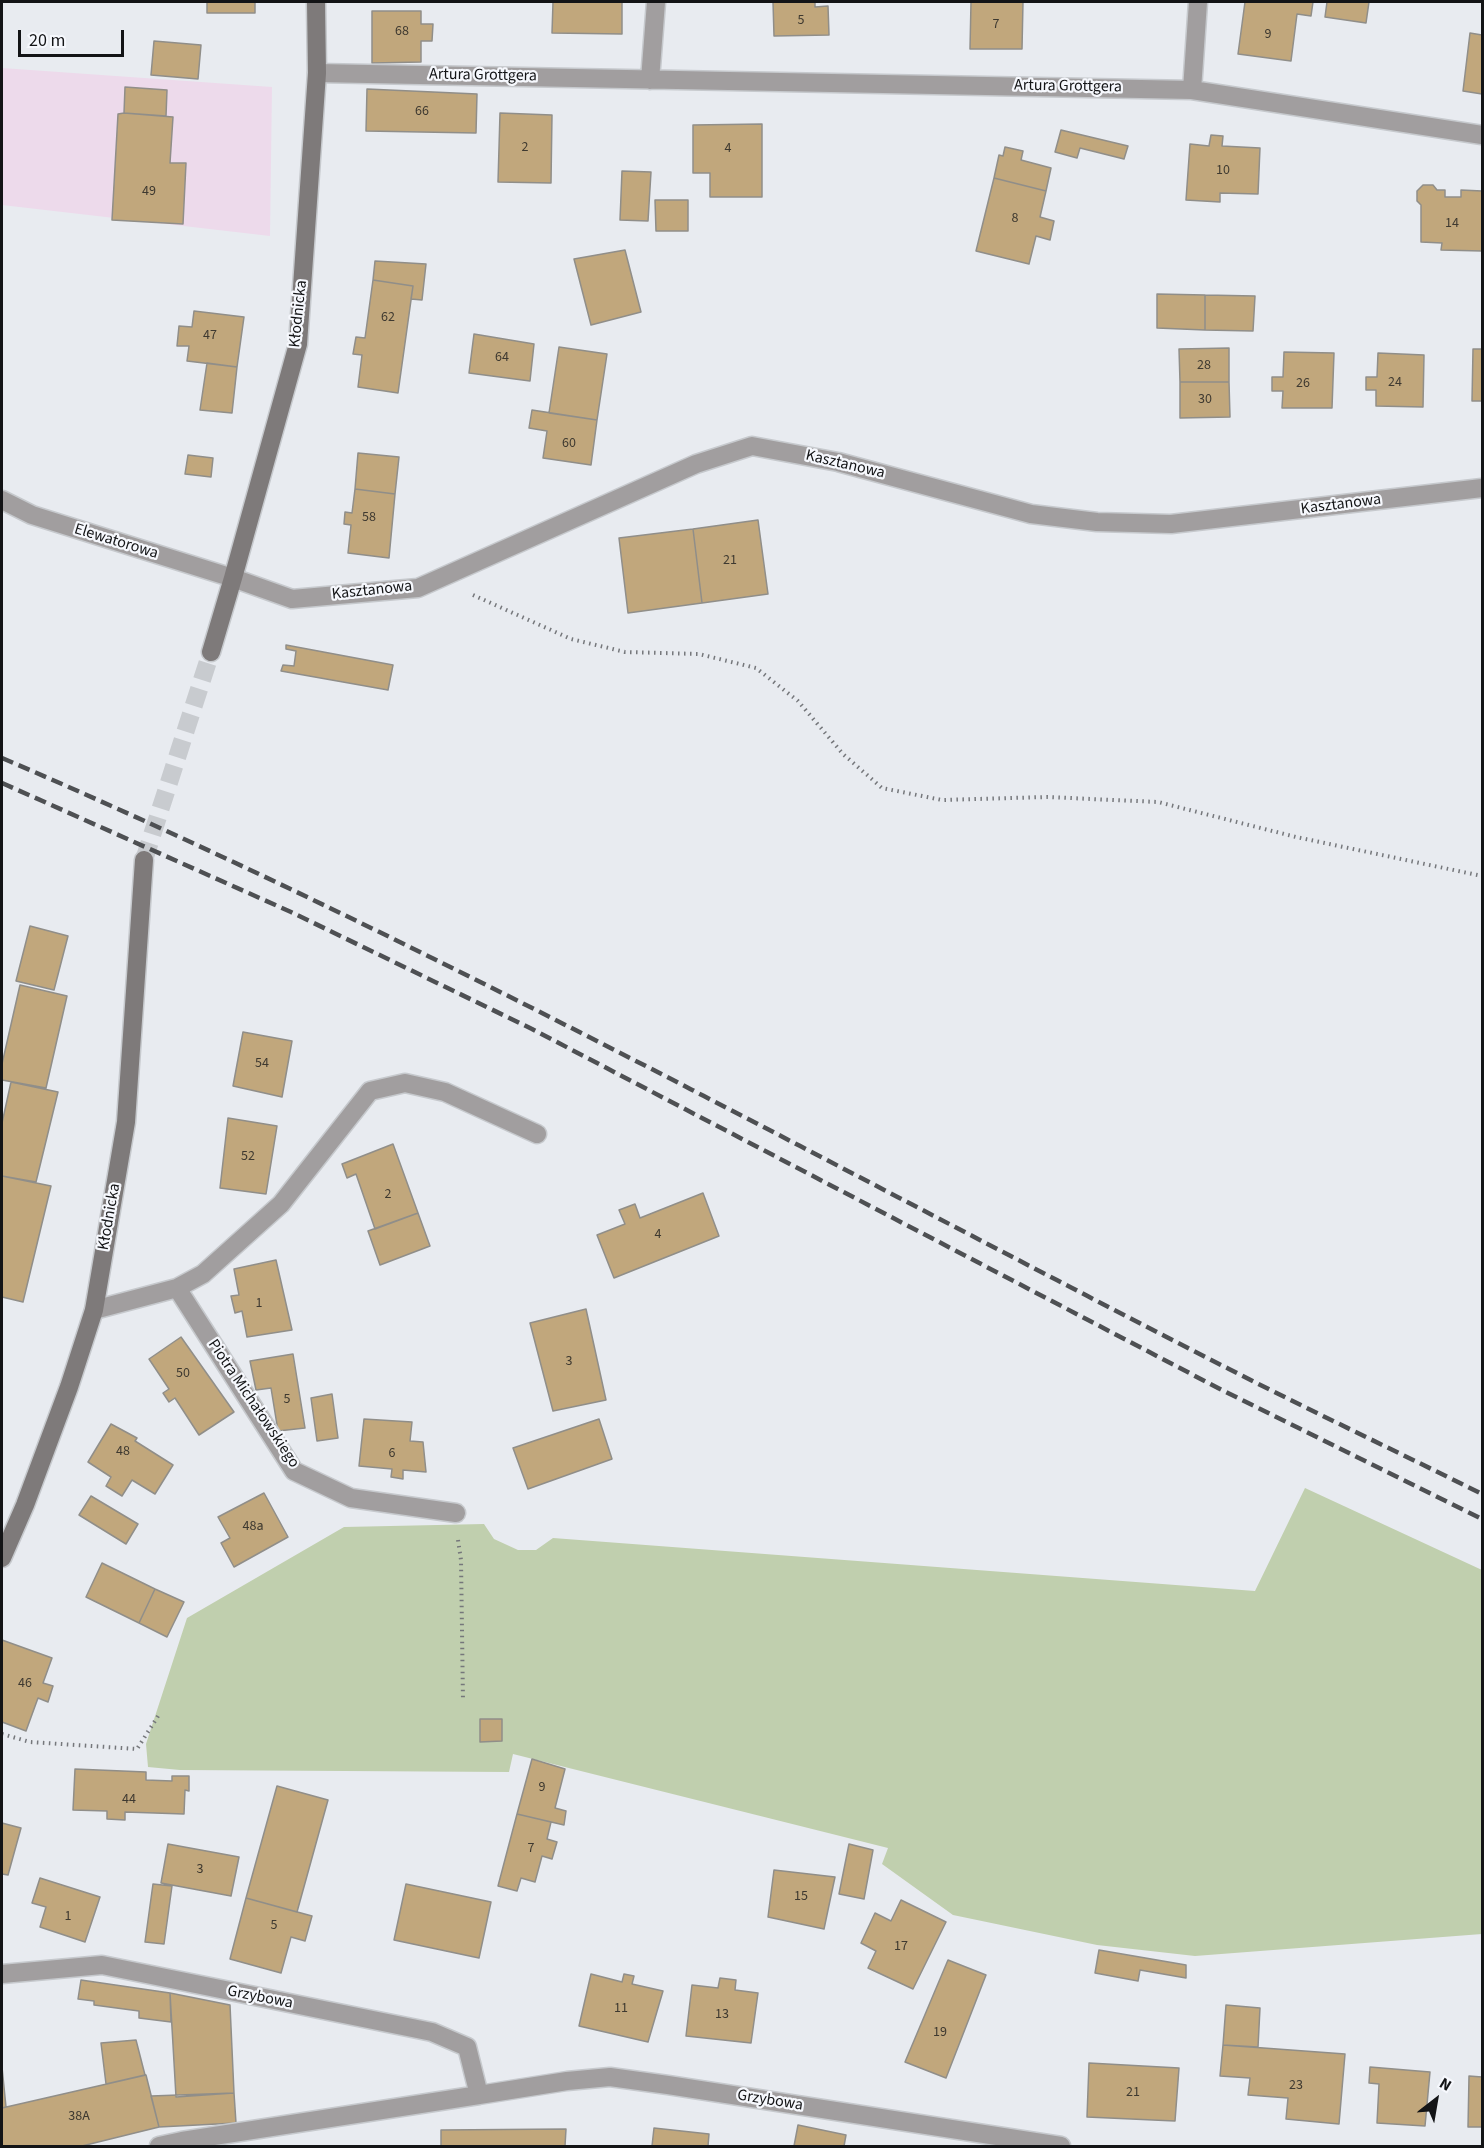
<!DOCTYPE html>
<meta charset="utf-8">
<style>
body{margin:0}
#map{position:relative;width:1484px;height:2148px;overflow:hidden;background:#e8ebf0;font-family:"Source Sans 3",sans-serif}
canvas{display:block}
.frame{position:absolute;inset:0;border:3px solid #131416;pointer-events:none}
.north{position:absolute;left:1406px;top:2070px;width:60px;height:60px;-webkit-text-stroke:4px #f6f8fd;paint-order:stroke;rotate:31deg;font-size:16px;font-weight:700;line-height:24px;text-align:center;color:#131416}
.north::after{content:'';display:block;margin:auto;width:21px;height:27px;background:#131416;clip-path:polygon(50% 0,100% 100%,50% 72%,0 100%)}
.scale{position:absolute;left:18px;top:30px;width:106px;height:27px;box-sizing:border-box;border:3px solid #131416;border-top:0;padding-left:8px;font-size:18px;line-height:21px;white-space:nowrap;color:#131416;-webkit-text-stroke:4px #f6f8fd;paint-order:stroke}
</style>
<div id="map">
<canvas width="1484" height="2148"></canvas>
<div class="frame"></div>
<div class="north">N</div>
<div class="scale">20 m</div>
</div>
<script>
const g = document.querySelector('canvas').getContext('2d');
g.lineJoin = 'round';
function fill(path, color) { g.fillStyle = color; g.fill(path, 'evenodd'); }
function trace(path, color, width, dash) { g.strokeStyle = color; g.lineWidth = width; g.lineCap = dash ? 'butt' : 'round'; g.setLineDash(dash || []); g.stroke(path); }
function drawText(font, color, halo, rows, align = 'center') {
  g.font = font + ' "Source Sans 3",sans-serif'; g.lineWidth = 4.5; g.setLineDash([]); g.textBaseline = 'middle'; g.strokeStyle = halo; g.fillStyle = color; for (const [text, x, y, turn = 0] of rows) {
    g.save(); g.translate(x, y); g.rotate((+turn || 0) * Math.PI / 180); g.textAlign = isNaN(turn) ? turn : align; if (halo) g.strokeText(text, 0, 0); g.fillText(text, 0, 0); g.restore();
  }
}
fill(new Path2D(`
 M 2,68 L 272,87 L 270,236 L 2,205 Z`), '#eddaeb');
fill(new Path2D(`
 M 1305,1488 L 1482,1570 L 1482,1934 L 1195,1956 L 1097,1945 L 953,1915 L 882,1864 L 888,1848 L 513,1754 L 509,1772 L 180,1770 L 148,1767 L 146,1744 L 187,1618 L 344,1527 L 484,1524 L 494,1539 L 518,1550 L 536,1550 L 553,1538 L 1255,1591 Z`), '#c0cfae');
const building = new Path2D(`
 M 207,2 L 255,2 L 255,13 L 207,13 Z
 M 553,2 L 622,2 L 622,34 L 552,33 Z
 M 773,2 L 815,2 L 815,7 L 828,6 L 829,35 L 774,36 Z
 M 971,2 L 1023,2 L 1022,49 L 970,49 Z
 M 1245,2 L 1313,2 L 1311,16 L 1297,14 L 1291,61 L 1238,54 Z
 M 1327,2 L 1369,2 L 1366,23 L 1325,17 Z
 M 372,11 L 421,11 L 421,24 L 433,24 L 432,41 L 421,41 L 421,62 L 372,63 Z
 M 1470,33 L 1482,35 L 1482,94 L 1463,91 Z
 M 154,41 L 201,45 L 198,79 L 151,75 Z
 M 125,87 L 167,90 L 166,116 L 124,113 Z
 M 367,89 L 477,94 L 476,133 L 366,131 Z
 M 124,113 L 173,117 L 170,163 L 186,163 L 183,224 L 112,220 L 118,114 Z
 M 500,113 L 552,115 L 551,183 L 498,182 Z
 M 762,124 L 762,197 L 710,197 L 710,173 L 693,173 L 693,125 Z
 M 1061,130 L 1128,146 L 1124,159 L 1080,148 L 1077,158 L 1055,152 Z
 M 1211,135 L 1223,136 L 1222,146 L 1260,148 L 1258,194 L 1220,193 L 1220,202 L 1186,200 L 1190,144 L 1209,146 Z
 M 1005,147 L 1023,151 L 1021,160 L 1051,168 L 1046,191 L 994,178 L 999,155 L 1003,156 Z
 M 622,171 L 651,172 L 648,221 L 620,220 Z
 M 994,178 L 1046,191 L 1040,217 L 1054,221 L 1050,240 L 1036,236 L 1029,264 L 976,251 Z
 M 1423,185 L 1433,185 L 1437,190 L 1445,190 L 1445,197 L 1461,197 L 1461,190 L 1482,191 L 1482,251 L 1441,250 L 1442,243 L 1421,242 L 1421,205 L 1417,201 L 1417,191 Z
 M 655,200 L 688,200 L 688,231 L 656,231 Z
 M 625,250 L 641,312 L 591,325 L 574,259 Z
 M 375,261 L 426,264 L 422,300 L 411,299 L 413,286 L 373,280 Z
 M 373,280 L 413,286 L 398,393 L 358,387 L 362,355 L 353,354 L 356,337 L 365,338 Z
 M 1157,294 L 1205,295 L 1205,330 L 1157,328 Z
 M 1205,295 L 1255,296 L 1253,331 L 1205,330 Z
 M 194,311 L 244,317 L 237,367 L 187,361 L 189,346 L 177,346 L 179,326 L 192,327 Z
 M 474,334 L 534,344 L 530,381 L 469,373 Z
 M 559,347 L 607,354 L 597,420 L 549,413 Z
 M 1229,348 L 1229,382 L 1180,382 L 1179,349 Z
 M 1473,349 L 1482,349 L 1482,401 L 1472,401 Z
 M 1284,352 L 1334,353 L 1332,408 L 1282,408 L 1283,391 L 1272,391 L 1272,377 L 1283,377 Z
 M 1378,353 L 1424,355 L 1423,407 L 1376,406 L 1376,390 L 1366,390 L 1366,377 L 1377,377 Z
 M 207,363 L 237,367 L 232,413 L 200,410 Z
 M 1180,382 L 1229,382 L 1230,417 L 1180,418 Z
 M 532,410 L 597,420 L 591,465 L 543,458 L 547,431 L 529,428 Z
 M 358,453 L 399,457 L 395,494 L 355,489 Z
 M 188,455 L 213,458 L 211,477 L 185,474 Z
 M 355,489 L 395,494 L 389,558 L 348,553 L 351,525 L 344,524 L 345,512 L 352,513 Z
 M 758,520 L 768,594 L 702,603 L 693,529 Z
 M 693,529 L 702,603 L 628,613 L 619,538 Z
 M 286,645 L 393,665 L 388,690 L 281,671 L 283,665 L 294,666 L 296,651 L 286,649 Z
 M 30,926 L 68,936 L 54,990 L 16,981 Z
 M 20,985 L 67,996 L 46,1088 L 2,1080 L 2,1064 Z
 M 243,1032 L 292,1041 L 282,1097 L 233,1086 Z
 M 11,1082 L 58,1092 L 36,1182 L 2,1176 L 2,1123 Z
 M 228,1118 L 277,1126 L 266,1194 L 220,1188 Z
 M 393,1144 L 418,1213 L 375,1229 L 356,1174 L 347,1178 L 342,1164 Z
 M 2,1176 L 51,1186 L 23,1302 L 2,1297 Z
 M 703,1193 L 719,1236 L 614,1278 L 597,1235 L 625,1224 L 619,1210 L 635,1204 L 640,1218 Z
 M 418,1213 L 430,1246 L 380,1265 L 368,1231 Z
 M 276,1260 L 292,1330 L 247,1337 L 242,1311 L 235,1313 L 231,1296 L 239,1295 L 234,1269 Z
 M 586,1309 L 606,1400 L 553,1411 L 530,1323 Z
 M 181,1337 L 234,1412 L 199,1435 L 175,1398 L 169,1402 L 163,1393 L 169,1389 L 149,1359 Z
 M 293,1354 L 305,1428 L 278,1431 L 271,1388 L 256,1390 L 250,1361 Z
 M 332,1394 L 338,1438 L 317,1441 L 311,1398 Z
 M 364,1419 L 412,1422 L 410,1441 L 423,1442 L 426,1472 L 403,1470 L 403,1479 L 391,1477 L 392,1469 L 359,1466 Z
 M 599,1419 L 612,1459 L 528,1489 L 513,1448 Z
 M 111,1424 L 137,1438 L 135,1441 L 173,1465 L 155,1494 L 132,1480 L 122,1496 L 106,1486 L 111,1477 L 88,1462 Z
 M 264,1493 L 288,1537 L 234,1567 L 221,1543 L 230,1538 L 218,1517 Z
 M 91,1496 L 138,1524 L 126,1544 L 79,1515 Z
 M 102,1563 L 155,1589 L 139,1623 L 86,1597 Z
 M 155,1589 L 184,1602 L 167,1637 L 139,1623 Z
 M 2,1640 L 52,1658 L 43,1683 L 53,1686 L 48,1702 L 38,1698 L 26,1731 L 2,1722 Z
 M 480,1719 L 502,1719 L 502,1741 L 480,1742 Z
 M 532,1759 L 565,1769 L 555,1808 L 566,1811 L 564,1825 L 517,1814 Z
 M 75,1769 L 146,1772 L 146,1780 L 172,1781 L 172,1776 L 189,1776 L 189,1791 L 185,1790 L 184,1814 L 125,1812 L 125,1820 L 107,1819 L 107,1811 L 73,1810 Z
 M 277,1786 L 328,1800 L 297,1912 L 246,1898 Z
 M 517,1814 L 551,1822 L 547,1839 L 557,1842 L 552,1859 L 542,1856 L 535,1882 L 521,1878 L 517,1891 L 498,1886 Z
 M 2,1823 L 21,1828 L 8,1875 L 2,1874 Z
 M 168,1844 L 239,1857 L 231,1896 L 161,1883 Z
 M 849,1844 L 873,1850 L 864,1899 L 839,1894 Z
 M 774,1870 L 835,1877 L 824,1929 L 768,1917 Z
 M 40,1878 L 100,1897 L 85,1942 L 40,1927 L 46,1907 L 32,1903 Z
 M 153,1884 L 172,1886 L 164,1944 L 145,1942 Z
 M 406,1884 L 491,1902 L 479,1958 L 394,1940 Z
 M 246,1898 L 312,1916 L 305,1941 L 291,1937 L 281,1973 L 230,1959 Z
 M 901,1900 L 946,1922 L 913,1989 L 868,1968 L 876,1951 L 861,1943 L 875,1913 L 891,1921 Z
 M 1099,1950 L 1186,1965 L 1186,1978 L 1140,1970 L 1138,1981 L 1095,1973 Z
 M 948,1960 L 986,1975 L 946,2078 L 905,2062 Z
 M 591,1974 L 622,1982 L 624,1974 L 634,1976 L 632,1984 L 663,1991 L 648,2042 L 579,2026 Z
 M 720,1978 L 736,1980 L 735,1990 L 758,1993 L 751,2043 L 686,2036 L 692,1985 L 718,1988 Z
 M 81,1980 L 170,1993 L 171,2022 L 139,2018 L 139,2011 L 94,2005 L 94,2001 L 78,1999 Z
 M 170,1993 L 230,2005 L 234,2093 L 176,2097 Z
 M 1226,2005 L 1260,2008 L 1258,2047 L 1223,2045 Z
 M 136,2040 L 145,2075 L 106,2084 L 101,2043 Z
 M 1223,2045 L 1345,2054 L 1339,2124 L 1286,2119 L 1288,2098 L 1248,2095 L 1250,2078 L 1220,2076 Z
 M 1089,2063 L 1179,2068 L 1175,2121 L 1087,2117 Z
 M 2,2067 L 6,2107 L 2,2108 Z
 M 1370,2067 L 1430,2072 L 1425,2126 L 1377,2123 L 1379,2084 L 1369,2083 Z
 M 146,2075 L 159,2127 L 82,2146 L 2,2146 L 2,2108 Z
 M 1469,2076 L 1482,2077 L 1482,2127 L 1468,2127 Z
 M 234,2093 L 236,2123 L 159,2127 L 151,2096 Z
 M 798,2125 L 846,2135 L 844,2146 L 794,2146 Z
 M 654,2128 L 709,2134 L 708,2146 L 652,2146 Z
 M 566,2129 L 565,2146 L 441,2146 L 441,2130 Z`);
fill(building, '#c1a77c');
trace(building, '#908e89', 1.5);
trace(new Path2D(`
 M 144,860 L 211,652`), '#c8cbcf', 18, [18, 9]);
const street = new Path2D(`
 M 317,73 L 1192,90 L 1482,135
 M 650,80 L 656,2
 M 1192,90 L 1198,2
 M 2,500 L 32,515 L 233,578 L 292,599 L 418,588 L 696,464 L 752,446 L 838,462 L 1031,514 L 1097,522 L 1171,524 L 1482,488
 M 177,1288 L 294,1471 L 351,1498 L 456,1513
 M 94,1310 L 177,1288 L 203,1274 L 281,1204 L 370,1091 L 405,1083 L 445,1092 L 537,1134
 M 2,1974 L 102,1965 L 432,2032 L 467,2047 L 479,2095 L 567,2081 L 610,2077 L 668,2085 L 1061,2146
 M 159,2146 L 182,2141 L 479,2095`);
const secondary = new Path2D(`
 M 211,652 L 233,578 L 298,344 L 317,73 L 316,2
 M 2,1558 L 25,1505 L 69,1387 L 94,1310 L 126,1122 L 144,860`);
trace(street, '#c6c9cd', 21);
trace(secondary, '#c6c9cd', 21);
trace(new Path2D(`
 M 473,595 L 571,639 L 625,652 L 699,654 L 756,668 L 798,701 L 843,754 L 882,788 L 942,800 L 1047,797 L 1158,802 L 1296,837 L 1482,876
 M 458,1540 L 461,1560 L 463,1701
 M 2,1734 L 30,1742 L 137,1749 L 160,1713`), '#75777b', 4, [1.5, 4.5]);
trace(street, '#a19e9f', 18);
trace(secondary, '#7e7a7a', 18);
trace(new Path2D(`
 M 2,758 C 422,938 822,1161 1229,1369 C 1313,1412 1398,1452 1482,1494
 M 2,783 L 291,912 L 532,1029 L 1218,1388 L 1482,1519`), '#4e5053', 4.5, [12, 6]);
drawText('14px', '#3e3930', null, [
 ["5",801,21],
 ["7",996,25],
 ["68",402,32],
 ["9",1268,35],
 ["66",422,112],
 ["2",525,148],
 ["4",728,149],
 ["10",1223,171],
 ["49",149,192],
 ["8",1015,219],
 ["14",1452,224],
 ["62",388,318],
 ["47",210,336],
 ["64",502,358],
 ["28",1204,366],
 ["24",1395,383],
 ["26",1303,384],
 ["30",1205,400],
 ["60",569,444],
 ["58",369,518],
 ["21",730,561],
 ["54",262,1064],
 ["52",248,1157],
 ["2",388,1195],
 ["4",658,1235],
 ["1",259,1304],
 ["3",569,1362],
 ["50",183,1374],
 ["5",287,1400],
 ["48",123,1452],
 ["6",392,1454],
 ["48a",253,1527],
 ["46",25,1684],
 ["9",542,1788],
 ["44",129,1800],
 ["7",531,1849],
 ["3",200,1870],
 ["15",801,1897],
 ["1",68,1917],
 ["5",274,1926],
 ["17",901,1947],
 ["11",621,2009],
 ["13",722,2015],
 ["19",940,2033],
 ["23",1296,2086],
 ["21",1133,2093],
 ["38A",79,2117]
]);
drawText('16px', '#131416', '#f6f8fd', [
 ["Artura Grottgera",483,76,1],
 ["Artura Grottgera",1068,87,1],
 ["Kłodnicka",299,314,-84],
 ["Kasztanowa",845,465,13],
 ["Kasztanowa",1341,505,-7],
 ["Elewatorowa",116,542,17],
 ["Kasztanowa",372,591,-6],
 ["Kłodnicka",110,1217,-80],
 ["Piotra Michałowskiego",253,1404,56],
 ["Grzybowa",260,1998,11],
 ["Grzybowa",770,2101,9]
]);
</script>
